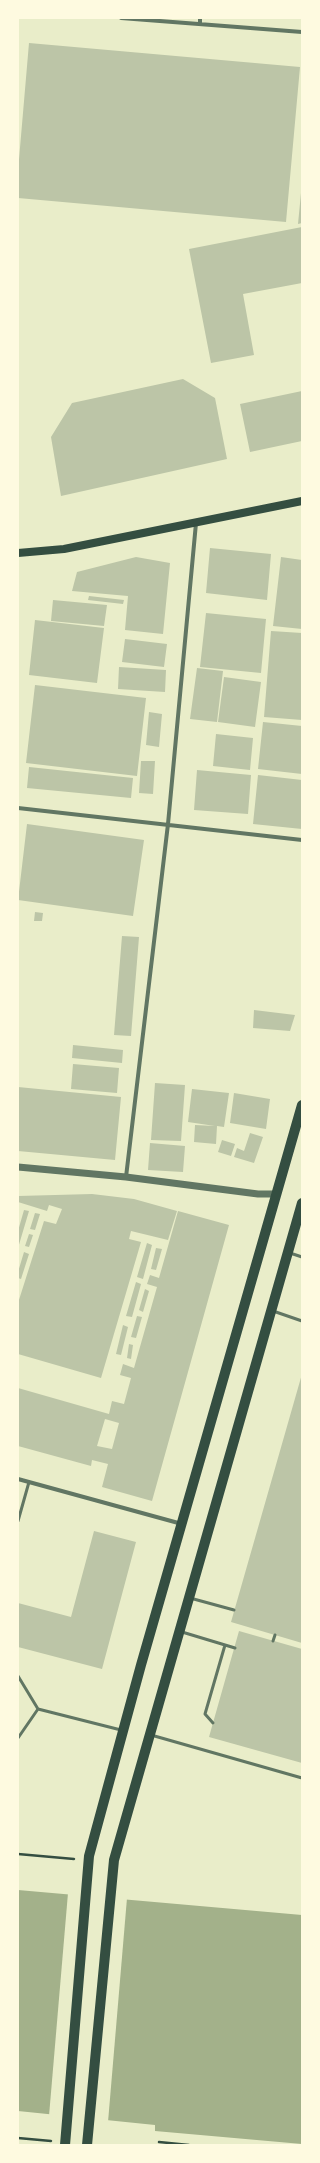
<!DOCTYPE html>
<style>
body{margin:0}
#map{position:relative;width:320px;height:2163px;overflow:hidden;background:#e9edc9;font-family:"Exo 2",sans-serif}
canvas{display:block}
.frame{position:absolute;inset:0;border:19px solid #fefae0;pointer-events:none}
</style>
<div id="map">
<canvas width="320" height="2163"></canvas>
<div class="frame"></div>
</div>
<script>
const g = document.querySelector('canvas').getContext('2d');
g.lineJoin = 'round';
function fill(path, color) { g.fillStyle = color; g.fill(path, 'evenodd'); }
function trace(path, color, width, dash) { g.strokeStyle = color; g.lineWidth = width; g.lineCap = dash ? 'butt' : 'round'; g.setLineDash(dash || []); g.stroke(path); }
fill(new Path2D(`
 M 18,1890 L 302,1915 L 302,2144 L 155,2131 L 155,2125 L 18,2111 Z`), '#a3b18a');
fill(new Path2D(`
 M 68,1893 L 127,1898 L 108,2122 L 49,2116 Z`), '#e9edc9');
fill(new Path2D(`
 M 29,43 L 300,67 L 286,222 L 18,198 L 18,171 Z
 M 301,193 L 302,223 L 298,224 Z
 M 302,227 L 302,283 L 243,294 L 254,355 L 211,363 L 189,249 Z
 M 183,379 L 215,398 L 227,459 L 61,496 L 51,437 L 72,403 Z
 M 302,391 L 302,441 L 250,452 L 240,404 Z
 M 210,548 L 271,554 L 267,600 L 206,593 Z
 M 136,557 L 170,563 L 163,634 L 125,630 L 128,596 L 72,591 L 77,572 Z
 M 281,557 L 302,560 L 302,629 L 273,626 Z
 M 89,596 L 124,600 L 123,604 L 88,600 Z
 M 53,600 L 107,605 L 104,626 L 51,621 Z
 M 206,613 L 266,619 L 261,673 L 200,667 Z
 M 35,620 L 104,628 L 97,683 L 29,675 Z
 M 271,631 L 302,633 L 302,720 L 264,717 Z
 M 125,639 L 167,644 L 164,667 L 122,662 Z
 M 119,667 L 166,670 L 165,692 L 118,689 Z
 M 197,668 L 223,671 L 217,722 L 190,719 Z
 M 224,677 L 261,682 L 255,727 L 218,722 Z
 M 35,685 L 146,698 L 137,776 L 26,763 Z
 M 149,712 L 162,714 L 159,747 L 146,745 Z
 M 263,722 L 302,726 L 302,774 L 258,769 Z
 M 216,734 L 253,738 L 250,770 L 213,766 Z
 M 141,761 L 155,761 L 153,794 L 139,793 Z
 M 29,767 L 133,778 L 131,798 L 27,788 Z
 M 197,770 L 251,775 L 248,814 L 194,810 Z
 M 258,775 L 302,780 L 302,829 L 253,824 Z
 M 27,824 L 144,840 L 133,916 L 18,900 Z
 M 35,912 L 43,913 L 42,921 L 34,921 Z
 M 122,936 L 139,937 L 131,1036 L 114,1035 Z
 M 254,1010 L 295,1015 L 290,1031 L 253,1028 Z
 M 73,1045 L 123,1050 L 122,1063 L 72,1058 Z
 M 73,1064 L 119,1068 L 117,1093 L 71,1089 Z
 M 155,1083 L 185,1085 L 181,1141 L 151,1140 Z
 M 18,1087 L 121,1097 L 115,1160 L 18,1151 Z
 M 192,1089 L 229,1093 L 224,1127 L 217,1126 L 216,1144 L 194,1142 L 195,1125 L 215,1126 L 188,1122 Z
 M 234,1093 L 270,1099 L 266,1129 L 230,1123 Z
 M 250,1133 L 263,1137 L 254,1163 L 234,1157 L 237,1148 L 244,1151 Z
 M 222,1140 L 235,1144 L 231,1156 L 218,1152 Z
 M 150,1143 L 185,1146 L 183,1172 L 148,1170 Z
 M 92,1194 L 134,1199 L 177,1211 L 168,1240 L 131,1231 L 129,1239 L 141,1242 L 101,1378 L 18,1354 L 18,1303 L 44,1221 L 56,1224 L 62,1209 L 49,1205 L 47,1211 L 18,1202 L 18,1196 Z
 M 24,1210 L 29,1211 L 18,1248 L 18,1231 Z
 M 178,1211 L 229,1225 L 152,1501 L 102,1487 L 108,1464 L 92,1460 L 91,1466 L 18,1446 L 18,1388 L 109,1414 L 112,1401 L 124,1404 L 131,1378 L 120,1375 L 123,1364 L 134,1368 L 157,1287 L 147,1284 L 150,1275 L 159,1278 ZM 105,1419 L 119,1423 L 112,1449 L 97,1446 Z
 M 35,1213 L 40,1214 L 35,1230 L 30,1229 Z
 M 29,1234 L 33,1235 L 29,1247 L 25,1246 Z
 M 147,1243 L 152,1245 L 143,1279 L 137,1277 Z
 M 156,1248 L 162,1249 L 156,1270 L 151,1269 Z
 M 24,1252 L 29,1254 L 21,1279 L 18,1278 L 18,1272 Z
 M 136,1282 L 141,1284 L 132,1317 L 126,1316 Z
 M 145,1289 L 149,1291 L 143,1312 L 139,1310 Z
 M 137,1316 L 142,1317 L 136,1338 L 131,1337 Z
 M 123,1325 L 128,1327 L 121,1355 L 116,1354 Z
 M 129,1344 L 133,1345 L 131,1359 L 127,1358 Z
 M 302,1374 L 302,1643 L 231,1622 Z
 M 94,1531 L 136,1542 L 102,1669 L 18,1647 L 18,1603 L 71,1617 Z
 M 239,1631 L 302,1649 L 302,1763 L 209,1737 Z`), '#bcc5a7');
trace(new Path2D(`
 M 18,1854 L 74,1859
 M 18,2138 L 51,2141
 M 159,2142 L 189,2145`), '#344e41', 2.5);
trace(new Path2D(`
 M 290,1253 L 302,1257
 M 273,1311 L 302,1321
 M 18,1521 L 29,1482
 M 190,1598 L 234,1610
 M 182,1632 L 235,1648
 M 273,1641 L 275,1635
 M 18,1676 L 38,1709 L 121,1730
 M 213,1723 L 205,1714 L 225,1645
 M 151,1735 L 302,1778
 M 18,1738 L 38,1709`), '#617663', 3);
trace(new Path2D(`
 M 121,18 L 302,32
 M 200,24 L 200,18
 M 18,808 L 302,840
 M 126,1177 L 168,824 L 196,523
 M 18,1479 L 182,1524`), '#617663', 4);
trace(new Path2D(`
 M 18,1167 L 126,1177 L 258,1194 L 276,1194`), '#617663', 7);
trace(new Path2D(`
 M 18,553 L 64,549 L 302,501`), '#344e41', 8);
trace(new Path2D(`
 M 65,2145 L 89,1856 L 141,1665 L 302,1105
 M 87,2145 L 114,1860 L 302,1203`), '#344e41', 10);
</script>
